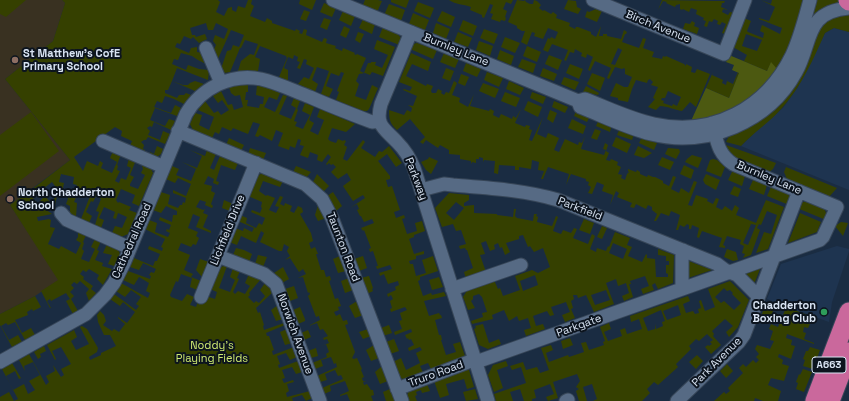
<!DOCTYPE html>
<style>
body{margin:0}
canvas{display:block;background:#1a2c42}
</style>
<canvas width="849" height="401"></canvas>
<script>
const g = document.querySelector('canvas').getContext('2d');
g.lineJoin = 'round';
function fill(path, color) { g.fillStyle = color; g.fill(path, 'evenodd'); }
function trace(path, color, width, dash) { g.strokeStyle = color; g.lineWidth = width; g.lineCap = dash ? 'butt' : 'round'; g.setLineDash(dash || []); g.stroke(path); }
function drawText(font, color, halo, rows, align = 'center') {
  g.font = font + ' "Space Grotesk",sans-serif'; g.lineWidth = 4; g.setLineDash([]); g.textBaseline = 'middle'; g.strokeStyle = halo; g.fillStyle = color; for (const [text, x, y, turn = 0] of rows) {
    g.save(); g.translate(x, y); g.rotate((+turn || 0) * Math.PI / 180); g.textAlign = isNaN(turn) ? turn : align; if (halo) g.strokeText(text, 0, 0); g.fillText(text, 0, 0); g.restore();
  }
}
fill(new Path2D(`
 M 834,28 L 849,32 L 849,190 L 741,146 L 754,133 L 783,108 L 798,87 L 825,33 Z
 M 837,246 L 849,249 L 849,251 L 832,302 L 829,322 L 767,299 L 781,264 Z`), '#1e3450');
fill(new Path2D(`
 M 0,0 L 62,0 L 65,3 L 53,41 L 5,79 L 70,160 L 10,205 L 59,280 L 35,296 L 0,314 Z`), '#393121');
fill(new Path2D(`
 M 0,0 L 26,0 L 6,17 L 0,14 Z
 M 62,0 L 218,0 L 220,2 L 216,12 L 224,16 L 228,8 L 232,7 L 232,10 L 236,12 L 238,6 L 245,8 L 248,0 L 252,0 L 251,4 L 254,6 L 250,16 L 265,22 L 267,18 L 272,21 L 272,23 L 295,31 L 296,29 L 300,31 L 299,33 L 302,34 L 304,29 L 307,30 L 306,35 L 322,42 L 324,38 L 327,39 L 326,43 L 336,46 L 335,48 L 342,51 L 343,48 L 355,53 L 354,54 L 356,55 L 357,54 L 366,58 L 360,71 L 364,73 L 368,63 L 371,63 L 371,62 L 376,62 L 375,65 L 382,68 L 388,55 L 374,49 L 377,40 L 395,47 L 383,76 L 372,72 L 370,75 L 365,73 L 359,74 L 356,81 L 359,84 L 355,96 L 366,100 L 372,85 L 378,88 L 369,109 L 367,111 L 363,111 L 336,100 L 339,92 L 337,91 L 344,73 L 341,72 L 339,76 L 331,73 L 326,86 L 333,89 L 329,97 L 321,94 L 329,71 L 317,67 L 312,80 L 318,84 L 315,92 L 298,84 L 304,77 L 309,79 L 314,68 L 306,64 L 307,60 L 304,59 L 300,69 L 297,68 L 300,62 L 297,61 L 298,57 L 294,55 L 293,59 L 288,57 L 284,68 L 288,70 L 288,81 L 279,77 L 287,58 L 286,56 L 260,46 L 255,57 L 260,59 L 258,71 L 238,71 L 241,61 L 250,54 L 254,55 L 258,44 L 245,40 L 241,48 L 240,48 L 230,72 L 224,73 L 221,69 L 227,51 L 231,50 L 233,45 L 239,47 L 244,35 L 231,30 L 217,61 L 213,51 L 216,45 L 213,41 L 215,35 L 224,39 L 228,29 L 216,23 L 213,30 L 208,30 L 206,23 L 190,28 L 192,35 L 195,35 L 196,37 L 205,34 L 207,39 L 199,43 L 193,37 L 191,39 L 184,36 L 180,44 L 177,43 L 175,47 L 189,53 L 191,48 L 197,47 L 197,52 L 202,53 L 206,64 L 198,60 L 192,56 L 181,53 L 178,60 L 174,59 L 172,64 L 186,70 L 188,65 L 199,69 L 209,70 L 208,80 L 177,68 L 172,81 L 183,85 L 188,85 L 190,83 L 195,81 L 204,84 L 195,91 L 172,81 L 168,90 L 165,90 L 165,93 L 177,98 L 179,95 L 184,95 L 186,93 L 191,95 L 184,104 L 174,99 L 165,96 L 162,103 L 157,101 L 154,107 L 171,113 L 175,105 L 181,108 L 177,116 L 155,108 L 150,120 L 165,126 L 169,119 L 175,121 L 171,130 L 154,122 L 152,127 L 150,126 L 147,128 L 150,131 L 148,135 L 160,140 L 163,131 L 170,134 L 165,144 L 148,137 L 146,140 L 144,140 L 141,142 L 144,145 L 143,149 L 145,150 L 144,152 L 150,154 L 150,152 L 154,154 L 157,146 L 163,149 L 161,154 L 154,159 L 130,146 L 132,141 L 121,136 L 122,131 L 115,127 L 74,157 L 83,171 L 87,161 L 98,166 L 100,161 L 103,163 L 101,168 L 112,173 L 117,162 L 110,158 L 113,151 L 121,154 L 117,165 L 118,166 L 117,170 L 120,171 L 115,181 L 119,183 L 121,178 L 126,180 L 131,168 L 127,166 L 129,158 L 136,160 L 130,175 L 134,177 L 130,184 L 130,186 L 138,189 L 145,175 L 141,173 L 143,169 L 141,163 L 150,167 L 153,173 L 139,206 L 132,203 L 135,195 L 121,189 L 116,200 L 118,203 L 119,202 L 131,207 L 129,210 L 137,213 L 128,234 L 121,237 L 112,233 L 115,226 L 122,228 L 127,217 L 118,213 L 116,219 L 113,218 L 115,212 L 104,207 L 99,218 L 104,220 L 101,228 L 95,225 L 99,212 L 96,211 L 101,199 L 96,196 L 93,202 L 91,201 L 86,212 L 92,216 L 89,223 L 81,219 L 90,196 L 79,191 L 74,202 L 77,203 L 76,217 L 70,213 L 70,206 L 66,204 L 68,199 L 66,195 L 66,194 L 74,196 L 77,185 L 73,184 L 74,177 L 61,174 L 59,182 L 64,183 L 62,192 L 58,192 L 54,209 L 40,201 L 45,196 L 50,202 L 57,196 L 51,189 L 55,186 L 52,182 L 35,195 L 31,190 L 70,160 L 5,79 L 53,41 L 65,3 Z
 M 300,0 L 316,0 L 312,10 L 299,4 Z
 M 365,0 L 378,0 L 382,1 L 378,10 L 376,11 L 363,5 Z
 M 391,0 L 409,0 L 406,8 L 391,2 Z
 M 449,0 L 513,0 L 511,4 L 506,2 L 503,9 L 507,11 L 505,17 L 506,18 L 505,21 L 501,20 L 500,22 L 491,19 L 493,14 L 490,13 L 493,5 L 490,4 L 484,18 L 482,17 L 482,15 L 470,10 L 471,7 C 463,4 456,5 449,0 Z
 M 517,0 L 524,1 L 525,0 L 526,2 L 530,4 L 533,4 L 534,0 L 537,1 L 541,5 L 539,8 L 543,11 L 544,10 L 551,14 L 553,12 L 557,15 L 556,18 L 570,23 L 569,26 L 575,29 L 576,27 L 578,27 L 591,32 L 591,34 L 596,37 L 601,26 L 599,36 L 603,36 L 603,34 L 607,34 L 607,36 L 621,39 L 624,30 L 627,32 L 626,34 L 625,34 L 622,42 L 639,48 L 643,38 L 646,39 L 643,48 L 654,52 L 652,57 L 662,59 L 663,56 L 665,57 L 666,56 L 684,64 L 686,66 L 686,64 L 692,67 L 691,72 L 695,73 L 697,69 L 710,74 L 696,107 L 690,102 L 682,111 C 675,110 667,106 660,106 L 656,110 L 648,107 L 655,99 L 653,98 L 658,87 L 651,85 L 653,82 L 650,79 L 648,80 L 647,83 L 636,80 L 632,89 L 628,102 L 618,100 L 618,98 L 610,96 L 616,83 L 624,87 L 628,87 L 632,77 L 625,74 L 625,69 L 624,68 L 622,69 L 615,67 L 609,79 L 607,78 L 611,68 L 595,61 L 590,71 L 588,70 L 593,57 L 587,54 L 586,58 L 581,56 L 582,53 L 575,49 L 574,53 L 570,52 L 566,61 L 564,60 L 568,50 L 552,44 L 548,52 L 543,50 L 548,38 L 550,39 L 551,37 L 555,39 L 558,32 L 548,28 L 543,39 L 534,36 L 535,33 L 532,32 L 527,45 L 521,42 L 525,31 L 522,31 L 517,28 L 517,26 L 508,22 ZM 618,48 L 622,50 L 615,65 L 611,64 ZM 668,91 L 681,97 L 677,106 L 673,104 L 672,106 L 663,103 L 664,101 L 661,100 L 662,98 L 665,98 Z
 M 568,0 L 576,1 L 577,7 L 581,9 L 578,14 L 564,9 Z
 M 662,0 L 716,1 L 725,1 L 724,3 L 722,3 L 721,7 L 728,10 L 723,9 L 722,12 L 728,15 L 730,12 L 734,13 L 725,34 L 722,33 L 726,24 L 722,22 L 720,25 L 717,24 L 718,21 L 714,19 L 712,22 L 709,21 L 707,27 L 704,26 L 706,21 L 703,20 L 704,18 L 696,14 L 697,10 L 691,8 L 689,12 L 683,9 L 682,10 L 680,9 L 680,4 L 676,5 L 675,7 L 666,3 L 667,2 L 663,1 L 658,10 Z
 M 761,0 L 771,4 L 772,0 L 805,0 L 791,44 L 778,70 L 771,63 L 767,71 L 736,58 L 744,61 L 747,55 L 733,47 L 744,18 L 751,21 L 747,31 L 748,32 L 763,38 L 764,33 L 760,31 L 762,25 L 780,34 L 782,28 L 759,19 L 759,18 L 769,21 L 775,7 ZM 746,34 L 762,40 L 757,51 L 742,46 Z
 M 815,0 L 840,0 L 841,2 C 829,5 821,10 812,19 L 810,18 Z
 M 418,2 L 434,8 L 430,18 L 414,11 Z
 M 324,3 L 336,8 L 332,17 L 320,12 Z
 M 389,4 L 405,10 L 401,21 L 386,15 L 385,13 Z
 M 596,9 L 602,11 L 597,22 L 585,17 L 587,11 L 589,12 Z
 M 304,10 L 310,12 L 306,21 L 300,19 Z
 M 343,11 L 355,16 L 351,26 L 339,20 Z
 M 442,11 L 455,17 L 451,27 L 437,21 Z
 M 413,13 L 429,20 L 425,30 L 409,24 Z
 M 849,15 L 849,32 L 834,28 L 825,33 C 814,58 801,87 782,108 C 770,122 754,132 741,146 L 726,142 L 728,138 L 816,31 L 825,19 Z
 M 324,18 L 331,20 L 327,30 L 320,27 Z
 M 363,19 L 375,24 L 372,34 L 359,28 Z
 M 463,20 L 477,26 L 473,36 L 459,30 Z
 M 692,21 L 695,23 L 694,26 L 699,28 L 697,34 L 683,29 L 685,23 L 690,24 Z
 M 436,23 L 450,29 L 446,39 L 433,33 Z
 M 344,26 L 350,29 L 346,38 L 340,35 Z
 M 383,27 L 397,33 L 403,41 L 402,46 L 379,37 Z
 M 484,29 L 498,34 L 494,44 L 480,38 Z
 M 358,32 L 364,34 L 360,43 L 355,40 Z
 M 458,32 L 472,38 L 468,47 L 454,42 Z
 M 505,37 L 520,43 L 515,53 L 501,47 Z
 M 479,41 L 493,46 L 490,56 L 476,50 Z
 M 417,43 L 437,50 L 433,59 L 408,48 L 413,44 Z
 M 527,46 L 541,52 L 537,62 L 523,56 Z
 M 500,50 L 514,56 L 511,65 L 497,59 Z
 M 411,53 L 431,62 L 428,71 L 412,64 L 406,76 L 426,86 L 427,84 L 433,86 L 431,91 L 432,93 L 436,93 L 438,89 L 442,91 L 441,93 L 444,95 L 446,92 L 449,93 L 454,81 L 457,83 L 452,95 L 460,98 L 459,102 L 468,107 L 474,94 L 470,106 L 489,111 L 490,109 L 494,111 L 493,115 L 499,118 L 501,114 L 512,119 L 513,116 L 516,118 L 521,109 L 515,123 L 525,127 L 526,125 L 530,126 L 529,129 L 532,130 L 529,140 L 532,141 L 543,117 L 537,134 L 546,138 L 548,133 L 559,138 L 554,150 L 559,152 L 565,139 L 578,145 L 579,142 L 582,143 L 585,136 L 581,149 L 604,155 L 606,150 L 603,149 L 605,143 L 608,145 L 606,151 L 609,153 L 606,160 L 610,161 L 611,159 L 618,162 L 617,165 L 621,167 L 618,174 L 622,175 L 621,178 L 625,180 L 627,174 L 629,172 L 628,171 L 628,169 L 636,172 L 637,170 L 640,172 L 640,174 L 647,177 L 648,175 L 653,177 L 655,177 L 663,181 L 663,183 L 669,186 L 673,176 L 676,177 L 671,189 L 679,193 L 681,188 L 689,193 L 694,181 L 697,182 L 688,205 L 692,206 L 696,195 L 708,199 L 707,201 L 713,204 L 716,198 L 719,199 L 716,207 L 722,210 L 725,206 L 732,211 L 735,205 L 739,208 L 736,215 L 756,223 L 766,200 L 784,207 L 768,249 L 756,253 L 764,232 L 771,234 L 777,215 L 767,211 L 761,225 L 759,224 L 757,228 L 760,230 L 751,255 L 743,258 L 745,254 L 742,253 L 744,246 L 740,244 L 741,240 L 727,236 L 723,245 L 725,246 L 725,248 L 719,247 L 722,238 L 702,231 L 699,238 L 697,237 L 699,228 L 692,225 L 691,229 L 689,229 L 689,225 L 687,224 L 684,227 L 680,225 L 678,230 L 676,230 L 680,215 L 671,211 L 669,216 L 661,213 L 656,221 L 654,221 L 657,214 L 652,210 L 652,207 L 648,205 L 646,209 L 636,204 L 634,208 L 630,207 L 632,203 L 617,197 L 619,193 L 616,191 L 610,205 L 613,195 L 602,191 L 604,185 L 597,182 L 592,194 L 588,193 L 591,187 L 588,185 L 589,182 L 586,181 L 586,179 L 571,174 L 566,185 L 569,174 L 548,167 L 543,179 L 541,179 L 544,171 L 538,170 L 539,162 L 532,160 L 531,169 L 519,167 L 519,170 L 515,170 L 515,166 L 499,165 L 498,174 L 494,173 L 495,161 L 484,160 L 483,162 L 483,158 L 479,157 L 479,159 L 476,159 L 476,163 L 472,162 L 471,164 L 471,161 L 460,159 L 460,155 L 449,154 L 449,150 L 440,145 L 438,148 L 426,140 L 423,144 L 420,142 L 425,137 L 410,119 L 397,130 C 390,124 389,119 389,110 L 404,115 L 407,110 L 411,112 L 412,108 L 408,105 L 413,106 L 417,96 L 403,90 L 404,89 L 410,91 L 412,87 L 399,82 ZM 751,224 L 756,225 L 748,245 L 743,243 Z
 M 444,53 L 459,59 L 455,68 L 440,62 Z
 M 549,55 L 562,60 L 558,70 L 545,64 Z
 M 522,59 L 536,64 L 533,73 L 518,67 Z
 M 466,63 L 481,69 L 477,77 L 463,71 Z
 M 570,64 L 583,69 L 579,79 L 566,73 Z
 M 446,68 L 454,71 L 450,81 L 442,78 Z
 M 543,68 L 557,74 L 554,81 L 540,76 Z
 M 487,72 L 503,78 L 499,87 L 484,80 Z
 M 713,72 L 712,75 L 723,80 L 722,83 L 726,85 L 727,81 L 733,84 L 738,72 L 739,73 L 729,98 L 706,88 Z
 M 592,73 L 605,78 L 600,91 L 587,84 Z
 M 461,74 L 469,77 L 465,86 L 458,83 Z
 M 564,77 L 579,82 L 575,90 L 561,84 Z
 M 509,81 L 524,88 L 520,95 L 506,89 Z
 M 483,83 L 499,89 L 495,98 L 479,91 Z
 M 237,85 L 248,85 L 248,92 L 246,92 L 245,100 L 248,100 L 247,106 L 259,108 L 260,104 L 263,104 L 264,97 L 256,95 L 257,85 L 265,87 L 280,93 L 277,100 L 269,97 L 264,107 L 275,112 L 283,95 L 287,96 L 279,114 L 291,119 L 296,108 L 291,105 L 294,98 L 300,101 L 297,109 L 298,110 L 294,121 L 297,122 L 295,126 L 303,129 L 310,115 L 302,111 L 305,103 L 314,107 L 309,120 L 314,123 L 310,131 L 318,135 L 324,120 L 317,117 L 320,109 L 355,124 L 346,132 L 332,128 L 328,139 L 330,141 L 336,143 L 338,139 L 343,141 L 344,140 L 346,141 L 344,145 L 347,147 L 343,159 L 347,161 L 363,140 L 365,142 L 361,148 L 375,157 L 379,151 L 382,152 L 389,146 L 402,163 L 396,167 L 387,154 L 378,161 L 390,176 L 390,179 L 386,180 L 388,187 L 392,186 L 400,210 L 394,212 L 396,218 L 404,215 L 405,218 L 402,219 L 407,234 L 417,231 L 415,223 L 422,221 L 425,231 L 414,235 L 414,237 L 409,239 L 414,254 L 424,251 L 424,254 L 416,256 L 416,259 L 409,261 L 410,264 L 413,264 L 416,276 L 426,273 L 422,260 L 433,256 L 438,271 L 420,277 L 420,280 L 418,281 L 423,296 L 431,293 L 432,295 L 444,292 L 446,296 L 424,301 L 429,316 L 439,313 L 440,315 L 441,315 L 442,318 L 435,320 L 439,335 L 441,335 L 442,340 L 441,340 L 446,355 L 456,352 L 453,344 L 460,342 L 465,356 L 431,369 L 428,363 L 420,366 L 423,372 L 404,379 L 400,378 L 393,362 L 401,358 L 406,370 L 420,363 L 416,353 L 422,350 L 420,347 L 409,351 L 408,348 L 414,345 L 411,339 L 409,340 L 408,338 L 407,339 L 405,335 L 412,332 L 411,329 L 395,335 L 394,332 L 402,329 L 399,321 L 402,320 L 400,313 L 407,310 L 405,307 L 391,312 L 390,309 L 392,308 L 390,301 L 393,299 L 391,295 L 388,297 L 387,294 L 396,290 L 395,287 L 399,285 L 398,281 L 388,284 L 384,274 L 380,276 L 379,273 L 392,269 L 390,265 L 377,269 L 376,266 L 378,266 L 373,251 L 370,252 L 369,249 L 371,248 L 364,230 L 363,231 L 361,228 L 374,223 L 372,219 L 364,222 L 361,216 L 360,216 L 357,210 L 359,209 L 357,204 L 350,208 L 365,198 L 363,195 L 353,201 L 343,186 L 351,180 L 347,173 L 338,179 L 331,172 L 336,167 L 333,164 L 331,165 L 329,163 L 327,165 L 326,164 L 331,157 L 328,154 L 322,162 L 317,160 L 318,155 L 310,152 L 308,158 L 300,155 L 304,146 L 300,145 L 299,148 L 301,140 L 298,139 L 295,148 L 290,146 L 289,150 L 278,146 L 283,133 L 276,130 L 272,141 L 260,135 L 258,137 L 255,136 L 260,124 L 253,122 L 248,134 L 233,128 L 231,131 L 222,127 L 219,134 L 215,132 L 212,138 L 193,130 L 190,124 L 195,113 L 202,115 L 199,125 L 209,130 L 214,117 L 198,110 L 205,101 L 214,113 L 218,111 L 221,115 L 229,110 L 222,100 L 218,103 L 213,96 L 221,91 L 228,105 L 232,104 L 234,110 L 243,107 L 240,95 L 235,96 L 231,93 L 229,87 Z
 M 586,86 L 599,93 L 598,95 L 583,92 Z
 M 505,92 L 520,98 L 516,107 L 501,101 Z
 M 532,92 L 546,97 L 543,104 L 530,98 Z
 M 528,101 L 542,107 L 538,117 L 524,110 Z
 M 554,101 L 568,107 L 565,113 L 552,107 Z
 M 550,110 L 557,113 L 553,123 L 547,119 Z
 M 576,111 L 590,116 L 587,122 L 574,116 Z
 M 31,112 L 59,151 L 0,196 L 0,135 Z
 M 572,119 L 586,126 L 583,134 L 568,128 Z
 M 599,119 L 612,125 L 610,132 L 596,126 Z
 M 620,128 L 634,134 L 632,140 L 617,135 Z
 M 595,129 L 601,131 L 597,140 L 591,138 Z
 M 616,137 L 631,144 L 627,153 L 612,146 Z
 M 642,137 L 657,143 L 654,150 L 639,143 Z
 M 229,138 L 244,145 L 241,151 L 226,145 Z
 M 726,145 L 776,163 L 773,169 L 769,172 C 756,167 728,160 726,145 Z
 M 638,146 L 652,153 L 644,158 L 634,155 Z
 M 250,148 L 266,153 L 263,160 L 248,154 Z
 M 668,148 L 679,149 L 680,152 L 676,159 L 665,154 Z
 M 190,150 L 205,156 L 207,150 L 216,154 L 210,168 L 214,170 L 220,156 L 238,163 L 235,170 L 221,165 L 216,181 L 219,182 L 218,185 L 213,183 L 214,179 L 208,176 L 204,184 L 212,186 L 211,191 L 215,193 L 211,204 L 213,206 L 212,208 L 205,205 L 206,202 L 200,200 L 196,207 L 203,210 L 205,209 L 203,213 L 208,215 L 203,227 L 211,231 L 211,233 L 196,227 L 200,217 L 193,214 L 188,228 L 198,232 L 196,236 L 199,238 L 196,245 L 193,244 L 191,247 L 181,243 L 178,250 L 190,255 L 184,270 L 193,274 L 191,277 L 201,281 L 197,290 L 190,287 L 192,278 L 181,274 L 178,282 L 176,281 L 170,295 L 171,297 L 182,301 L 187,294 L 194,297 L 190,305 L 196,307 L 199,299 L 206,296 L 215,299 L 217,292 L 210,289 L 218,269 L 225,265 L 227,266 L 219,288 L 230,292 L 235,280 L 230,277 L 233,268 L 240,271 L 237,278 L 239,279 L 233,292 L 235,294 L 238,291 L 245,294 L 250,286 L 245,283 L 249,274 L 261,279 L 249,293 L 250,295 L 248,297 L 254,303 L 256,301 L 259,303 L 265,296 L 260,290 L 265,283 L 273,292 L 256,308 L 258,313 L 260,312 L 264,325 L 263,326 L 264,330 L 284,323 L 285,325 L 266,333 L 267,336 L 269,336 L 274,350 L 272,351 L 273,355 L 294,347 L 297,357 L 290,360 L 286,353 L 277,356 L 280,364 L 278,365 L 279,368 L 298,361 L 302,372 L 296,374 L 292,367 L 282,370 L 285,378 L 282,379 L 284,383 L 293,380 L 294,382 L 287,384 L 289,391 L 286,393 L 287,397 L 310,391 L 312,398 L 306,401 L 302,395 L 292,398 L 293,401 L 14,401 L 18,399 L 2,369 L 12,363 L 21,378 L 19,379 L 15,371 L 6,376 L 13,390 L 24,384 L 28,394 L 35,390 L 29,381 L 40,375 L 33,362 L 24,366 L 25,371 L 19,360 L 29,354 L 46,385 L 49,382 L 46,376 L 55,371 L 53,365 L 61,377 L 64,375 L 61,369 L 71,364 L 61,347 L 52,351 L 56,359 L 55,360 L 47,345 L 74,330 L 77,337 L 71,341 L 76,350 L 89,344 L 80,327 L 82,326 L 87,329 L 98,348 L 97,352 L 89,357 L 90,360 L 101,355 L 101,353 L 116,346 L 110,335 L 104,335 L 98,322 L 97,315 L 100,311 L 104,315 L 106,321 L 103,325 L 112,331 L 114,329 L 119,332 L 125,324 L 118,318 L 118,317 L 127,323 L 135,312 L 123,302 L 120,306 L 110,299 L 114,294 L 136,310 L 139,306 L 136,304 L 141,297 L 131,290 L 125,297 L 116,291 L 121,283 L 148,298 L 150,293 L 146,291 L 149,283 L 139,277 L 134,285 L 123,280 L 128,271 L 150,279 L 151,276 L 149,275 L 151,272 L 154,273 L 156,269 L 143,263 L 139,270 L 130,267 L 134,258 L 153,266 L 155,261 L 157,261 L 160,254 L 148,249 L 149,246 L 162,251 L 163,248 L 161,247 L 165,239 L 145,229 L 149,220 L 157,223 L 155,232 L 168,237 L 170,233 L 166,231 L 167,229 L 169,230 L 171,225 L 159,220 L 160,217 L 172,222 L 173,215 L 177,215 L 177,211 L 166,206 L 161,213 L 153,210 L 161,192 L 170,195 L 168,204 L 178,208 L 180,205 L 182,205 L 183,202 L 185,203 L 186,198 L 173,193 L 173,190 L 186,196 L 191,184 L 178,178 L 175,183 L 166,179 L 172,166 L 179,169 L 176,175 L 191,181 L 196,169 L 182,162 L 197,168 L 202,156 Z
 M 692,155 L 702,158 L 698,168 L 685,162 L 687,159 Z
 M 429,157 L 438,161 L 431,174 L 426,170 L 421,162 L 428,159 Z
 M 662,157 L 674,162 L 670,170 L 658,165 Z
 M 713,159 L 717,160 L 725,167 L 721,177 L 706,171 L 710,160 Z
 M 684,165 L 694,170 L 691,179 L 680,174 Z
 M 296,166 L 311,172 L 306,178 L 293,172 Z
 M 786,167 L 837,188 L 829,197 L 787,179 L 784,172 Z
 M 733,170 L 745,176 L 742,186 L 728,180 Z
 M 263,173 L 283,181 L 280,187 L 263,181 L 259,191 L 266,196 L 267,195 L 275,198 L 269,210 L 276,213 L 279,207 L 275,206 L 280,196 L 283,197 L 280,204 L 284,206 L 285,203 L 292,206 L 290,211 L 294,213 L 298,206 L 302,208 L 303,212 L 300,214 L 311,233 L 313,241 L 309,243 L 311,249 L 315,247 L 318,254 L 316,254 L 321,270 L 324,270 L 326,277 L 330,276 L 331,280 L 329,281 L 335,299 L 338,298 L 341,306 L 338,307 L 339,310 L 334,312 L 336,316 L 340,314 L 343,321 L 347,320 L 348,324 L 345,325 L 355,352 L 352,358 L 354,359 L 357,358 L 362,369 L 361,370 L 364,377 L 362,378 L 363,381 L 366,381 L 363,382 L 364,385 L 367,384 L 371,390 L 373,390 L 374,395 L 371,396 L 373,401 L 350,401 L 347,394 L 340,396 L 340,395 L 349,391 L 345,381 L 330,386 L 331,391 L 324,394 L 322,388 L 343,379 L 341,375 L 338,376 L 335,370 L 325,374 L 327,380 L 320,382 L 317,376 L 337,367 L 336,363 L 334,364 L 331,357 L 321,360 L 323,366 L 315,369 L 312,363 L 327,357 L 326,354 L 329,352 L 326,344 L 316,348 L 318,356 L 311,358 L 308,351 L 329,343 L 327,339 L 324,340 L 323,338 L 328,336 L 323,329 L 320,330 L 317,323 L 308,326 L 320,320 L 319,316 L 316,317 L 308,296 L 310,294 L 309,292 L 308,293 L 303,277 L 298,278 L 306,274 L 303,269 L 299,272 L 290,258 L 285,260 L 290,256 L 287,251 L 289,247 L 284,244 L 282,251 L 279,251 L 260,242 L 264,233 L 261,231 L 256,243 L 241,236 L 237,245 L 229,242 L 235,228 L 243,231 L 244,228 L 252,232 L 254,228 L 238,221 L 240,215 L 247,218 L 246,223 L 256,228 L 259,223 L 262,225 L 265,218 L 251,212 L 252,210 L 260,213 L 262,208 L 261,207 L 262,202 L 248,196 L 257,176 Z
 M 317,174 L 329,186 L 323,192 L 313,182 Z
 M 706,174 L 720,180 L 716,190 L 705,184 L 703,180 Z
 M 754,179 L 767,185 L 764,195 L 749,189 L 753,180 Z
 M 734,186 L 741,189 L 738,197 L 730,194 Z
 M 771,187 L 772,187 L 788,194 L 791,199 L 789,205 L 767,196 Z
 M 28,192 L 37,203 L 52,214 L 37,217 L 38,221 L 49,219 L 51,220 L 50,227 L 55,228 L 48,244 L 59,249 L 61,246 L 76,254 L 81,243 L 76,240 L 78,237 L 78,231 L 86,235 L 83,242 L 84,243 L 82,249 L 84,251 L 81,259 L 89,262 L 95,249 L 91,247 L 95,239 L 101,241 L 97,250 L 99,251 L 95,260 L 103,263 L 102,266 L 112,269 L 103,285 L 97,279 L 99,275 L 89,269 L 86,272 L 83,270 L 80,274 L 84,277 L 83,279 L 93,286 L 91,289 L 96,293 L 89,301 L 86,293 L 89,289 L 80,281 L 77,284 L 74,282 L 71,285 L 74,288 L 70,292 L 74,296 L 71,299 L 78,311 L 73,314 L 66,301 L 70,299 L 66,293 L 51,301 L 50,299 L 47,301 L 51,308 L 50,308 L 41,291 L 58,280 L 10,205 Z
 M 333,192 L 342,206 L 336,211 L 327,196 Z
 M 449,193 L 469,195 L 469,200 L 464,203 L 464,206 L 474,205 L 474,213 L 497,214 L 497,215 L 513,217 L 514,209 L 516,209 L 515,216 L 517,218 L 533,221 L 534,214 L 537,214 L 536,216 L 538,217 L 537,222 L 552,226 L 556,216 L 558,217 L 553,231 L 561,234 L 563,230 L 571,233 L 574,228 L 577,229 L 573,238 L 588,244 L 592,234 L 595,236 L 590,249 L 596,252 L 597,248 L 606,251 L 608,246 L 609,247 L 615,232 L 630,238 L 627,245 L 632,247 L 628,256 L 642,262 L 646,254 L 647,255 L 647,258 L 655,259 L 656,277 L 668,277 L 668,274 L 666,273 L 666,265 L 669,265 L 669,261 L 666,261 L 666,256 L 658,255 L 658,249 L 674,255 L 673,283 L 658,289 L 655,283 L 652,285 L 654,290 L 643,294 L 641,289 L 649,286 L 645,276 L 630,281 L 631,284 L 629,284 L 633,297 L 624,301 L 622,296 L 629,293 L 626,283 L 618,286 L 616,279 L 606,283 L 614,304 L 594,312 L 586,295 L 578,298 L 577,295 L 573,295 L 574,299 L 571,301 L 573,308 L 571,309 L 575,318 L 565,322 L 562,315 L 570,312 L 566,302 L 551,307 L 554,315 L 550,316 L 547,311 L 533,316 L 536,326 L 543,324 L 545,329 L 526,336 L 524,330 L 531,328 L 528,318 L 519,321 L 517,316 L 509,321 L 504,310 L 492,315 L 493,319 L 472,324 L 471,321 L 483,317 L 482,313 L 487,312 L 482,297 L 479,294 L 473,296 L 473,299 L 471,301 L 475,308 L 468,310 L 463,297 L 468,289 L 494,280 L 498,289 L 500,288 L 503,296 L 520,290 L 515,276 L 532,270 L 538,273 L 550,267 L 543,248 L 534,252 L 530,246 L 528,247 L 523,235 L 519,236 L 519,239 L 506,243 L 510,252 L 505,255 L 502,247 L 500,248 L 498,243 L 494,245 L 495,249 L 490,251 L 486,241 L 481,243 L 485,254 L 480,255 L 486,272 L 466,279 L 464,272 L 473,268 L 467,250 L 466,250 L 465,248 L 460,249 L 459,246 L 466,244 L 461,230 L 456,231 L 453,224 L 442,227 L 435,208 ZM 456,202 L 464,208 L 454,220 L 446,213 ZM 613,243 L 627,249 L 623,259 L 609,253 ZM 535,275 L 538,285 L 523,291 L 520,281 ZM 606,290 L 610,300 L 595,305 L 591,295 Z
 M 224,200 L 233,204 L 230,211 L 222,208 Z
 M 809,201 C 820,205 828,207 826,220 L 797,208 C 800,202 803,202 809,201 Z
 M 318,205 L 326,218 L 318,221 L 315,215 Z
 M 800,213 L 821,222 L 817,232 L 788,243 Z
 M 584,219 L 594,223 L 590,234 L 579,230 Z
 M 841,222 L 848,223 L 843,236 L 835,226 Z
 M 602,226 L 607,228 L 602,239 L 597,237 Z
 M 107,244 L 118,249 L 120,254 L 114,266 L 108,264 L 112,255 L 103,253 Z
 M 236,248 L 244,250 L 252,254 L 249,262 L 233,255 Z
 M 727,249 L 736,252 L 738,260 L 733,261 L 724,257 Z
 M 258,255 L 267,257 L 263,267 L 255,264 Z
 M 340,256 L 346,271 L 338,273 L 333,259 Z
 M 363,256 L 367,268 L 359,271 L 354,259 Z
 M 200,259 L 209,262 L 202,277 L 196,270 Z
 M 686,260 L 712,270 L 685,279 Z
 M 283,267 L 289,279 L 282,283 L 274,273 Z
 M 760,268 L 760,269 L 753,287 L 742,275 Z
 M 369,276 L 373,288 L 372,289 L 373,291 L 367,294 L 361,278 Z
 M 439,277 L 443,287 L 432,290 L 429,280 Z
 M 349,278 L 353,290 L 345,293 L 341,281 Z
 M 730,281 L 749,300 L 738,327 L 729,337 L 726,332 L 733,326 L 725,319 L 712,331 L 714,334 L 713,336 L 721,345 L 711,354 L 705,347 L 708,345 L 709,346 L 712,344 L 710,342 L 713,340 L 707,334 L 699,341 L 696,339 L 689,346 L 691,349 L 676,364 L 678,367 L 658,385 L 654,382 L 647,389 L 650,393 L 642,401 L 593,401 L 597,399 L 592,384 L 583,387 L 587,401 L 579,401 L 576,391 L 579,389 L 576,387 L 580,381 L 577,374 L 553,382 L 558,398 L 548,401 L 546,397 L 554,394 L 550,384 L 534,390 L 536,398 L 532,399 L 532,401 L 524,401 L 520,389 L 510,392 L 513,401 L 496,401 L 494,394 L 526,383 L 521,367 L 512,370 L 510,366 L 523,362 L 526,370 L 537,367 L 540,373 L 549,370 L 541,348 L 551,345 L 553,350 L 546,353 L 549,362 L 568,355 L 569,357 L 584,352 L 581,343 L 586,342 L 589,350 L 604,345 L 603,342 L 605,341 L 600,327 L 609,323 L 611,329 L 604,332 L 608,341 L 622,336 L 620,330 L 625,328 L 627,334 L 642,329 L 639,319 L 631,322 L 630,316 L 688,296 L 690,301 L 683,304 L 686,313 L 693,311 L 695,314 L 699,313 L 698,309 L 701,308 L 699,301 L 701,300 L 705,311 L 715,307 L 708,289 ZM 724,288 L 727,291 L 730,290 L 733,293 L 732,294 L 741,303 L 734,310 L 724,301 L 721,303 L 715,297 ZM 678,305 L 681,315 L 667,320 L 663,311 ZM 661,310 L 665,321 L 662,322 L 663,326 L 656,329 L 655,324 L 655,329 L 648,331 L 643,318 Z
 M 294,286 L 298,298 L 290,301 L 285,289 Z
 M 35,296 L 41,307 L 33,311 L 32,309 L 27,312 L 28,315 L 15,320 L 22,333 L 31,328 L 35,335 L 25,340 L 15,322 L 8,325 L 6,323 L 1,326 L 9,340 L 18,335 L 22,342 L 12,347 L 0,325 L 0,314 Z
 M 357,301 L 363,315 L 355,318 L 349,306 Z
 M 766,303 L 774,309 L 771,316 L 760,319 Z
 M 778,304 L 813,317 L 812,318 L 808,317 L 806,322 L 810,324 L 808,328 L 804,327 L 803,332 L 806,333 L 804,339 L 814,343 L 814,344 L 787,334 L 786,338 L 792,340 L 791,345 L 795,346 L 791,359 L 779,354 L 778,357 L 783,360 L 782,364 L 789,366 L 784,381 L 771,378 L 768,385 L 781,391 L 778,401 L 763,401 L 755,398 L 754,401 L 714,401 L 724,392 L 726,394 L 730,391 L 728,388 L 743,373 L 739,368 L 743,364 L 746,367 L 753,360 L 756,363 L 759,360 L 756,357 L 759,354 L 755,349 L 757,345 L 770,349 L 774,341 L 770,340 L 773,331 L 769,329 L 771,324 L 778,327 L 785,310 L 777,306 Z
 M 278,305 L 283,319 L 276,321 L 271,310 Z
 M 300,307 L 305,319 L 305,321 L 298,324 L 293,310 Z
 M 483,324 L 489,343 L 499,339 L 501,344 L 488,349 L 479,345 L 474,329 L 476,328 L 475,326 Z
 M 389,325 L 392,333 L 383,336 L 381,328 Z
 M 287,329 L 292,343 L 285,345 L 280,332 Z
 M 368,329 L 371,336 L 363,339 L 359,332 Z
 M 308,330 L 311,337 L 304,340 L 301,333 Z
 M 570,338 L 573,345 L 563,349 L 561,341 Z
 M 394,339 L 399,351 L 390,354 L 386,342 Z
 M 374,345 L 379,358 L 371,361 L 366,350 Z
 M 44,346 L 46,351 L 40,354 L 41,357 L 38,359 L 34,352 Z
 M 810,347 L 820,350 L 813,369 L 803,366 L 805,360 L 803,359 L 806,351 L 808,351 Z
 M 697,355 L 703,361 L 696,369 L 689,362 Z
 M 506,361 L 508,366 L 497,370 L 503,388 L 494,392 L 488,375 L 493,365 Z
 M 727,364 L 733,371 L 726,378 L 720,371 Z
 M 382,366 L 388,381 L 380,384 L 375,372 Z
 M 803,369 L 812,372 L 804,392 L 796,389 L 798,383 L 796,382 L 799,374 L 800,375 Z
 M 465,370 L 469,370 L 474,387 L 467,389 L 464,379 L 446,384 L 449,395 L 440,398 L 434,381 Z
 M 427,384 L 430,391 L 422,393 L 421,390 L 416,392 L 417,395 L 415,396 L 417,401 L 408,401 L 407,397 L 408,392 Z
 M 390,389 L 395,401 L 386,401 L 383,392 Z
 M 475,389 L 478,399 L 466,401 L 463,392 Z
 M 9,392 L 14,401 L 0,401 L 0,397 Z`), '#354000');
fill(new Path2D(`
 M 729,55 L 767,71 L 771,62 L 778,70 C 769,79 757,95 747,102 C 730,113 710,118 691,121 L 706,88 L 729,98 L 739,73 L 732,70 L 734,65 L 726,62 Z`), '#4c5911');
const minor = new Path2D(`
 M 333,0 L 578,101 L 585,99 C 608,108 630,119 654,124 C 713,137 766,108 792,55 C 800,38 805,18 810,0
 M 593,0 L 724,54 L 745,0
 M 411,32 L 381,104 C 375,126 384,128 397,142 C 404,149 410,158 414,168 L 488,401
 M 206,48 L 221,83
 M 578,101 L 580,107 C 603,116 627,128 651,134 C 707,148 769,122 796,72 C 813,41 804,12 849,8
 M 178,131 L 305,184 L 322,199 L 332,218 L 402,401
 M 103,141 L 164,167
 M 421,190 L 444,184 L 453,185 C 488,188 524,190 558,200 L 717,264 L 725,270 L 737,275 L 756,294 L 759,296
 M 61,213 L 67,220 L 130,248
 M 218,256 L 264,274 L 276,284 L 320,401
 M 683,288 L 682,285 L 682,254 L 683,250
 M 452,289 L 521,265
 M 201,297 L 256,163
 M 0,362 L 86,314 L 105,295 L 114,283 L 124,263 L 186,114 C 201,88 231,73 261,79 C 278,83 294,91 310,97 C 330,106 351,114 372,122 L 380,121
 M 397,389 L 471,361 L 479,361 L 820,240 L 823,237 L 837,207 L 733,164 C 717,153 717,140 712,123
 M 566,401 L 568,400
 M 677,401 L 739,342 L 744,335 L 799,191`);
const highway = new Path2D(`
 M 848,0 L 849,1
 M 815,401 L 849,312
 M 830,401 L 849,352`);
trace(minor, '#374658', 15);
trace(highway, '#374658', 21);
trace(minor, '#566a84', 13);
trace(highway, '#ca689c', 19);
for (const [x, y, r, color] of [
 [15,60,4,"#8d6e63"],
 [10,199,4,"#8d6e63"],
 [824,312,4,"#2e9e5b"]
]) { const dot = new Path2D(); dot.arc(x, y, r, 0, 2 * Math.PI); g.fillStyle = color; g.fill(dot); trace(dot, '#0c141e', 1.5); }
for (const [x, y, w] of [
 [829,365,34]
]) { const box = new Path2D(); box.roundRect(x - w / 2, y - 8, w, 16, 3); g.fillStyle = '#0c141e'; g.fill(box); trace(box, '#d8e3f2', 1); }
drawText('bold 10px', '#d8e3f2', null, [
 ["A663",829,365]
]);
drawText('11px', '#d8e3f2', '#0c141e', [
 ["Birch Avenue",658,27,22],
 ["Burnley Lane",456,50,22],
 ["Burnley Lane",769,178,23],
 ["Parkway",416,179,69],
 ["Parkfield",580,209,21],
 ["Lichfield Drive",228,230,-68],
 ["Cathedral Road",132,241,-66],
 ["Taunton Road",343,247,69],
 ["Parkgate",579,326,-20],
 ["Norwich Avenue",295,334,70],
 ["Park Avenue",717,362,-45],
 ["Truro Road",436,374,-20]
]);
drawText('bold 11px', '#d8e3f2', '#0c141e', [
 ["St Matthew's CofE",23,54],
 ["Primary School",23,67],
 ["North Chadderton",18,193],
 ["School",18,206],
 ["Chadderton",816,306,"right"],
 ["Boxing Club",816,319,"right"]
], 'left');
drawText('11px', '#cde871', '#0c141e', [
 ["Noddy's",212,346],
 ["Playing Fields",212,359]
]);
</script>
